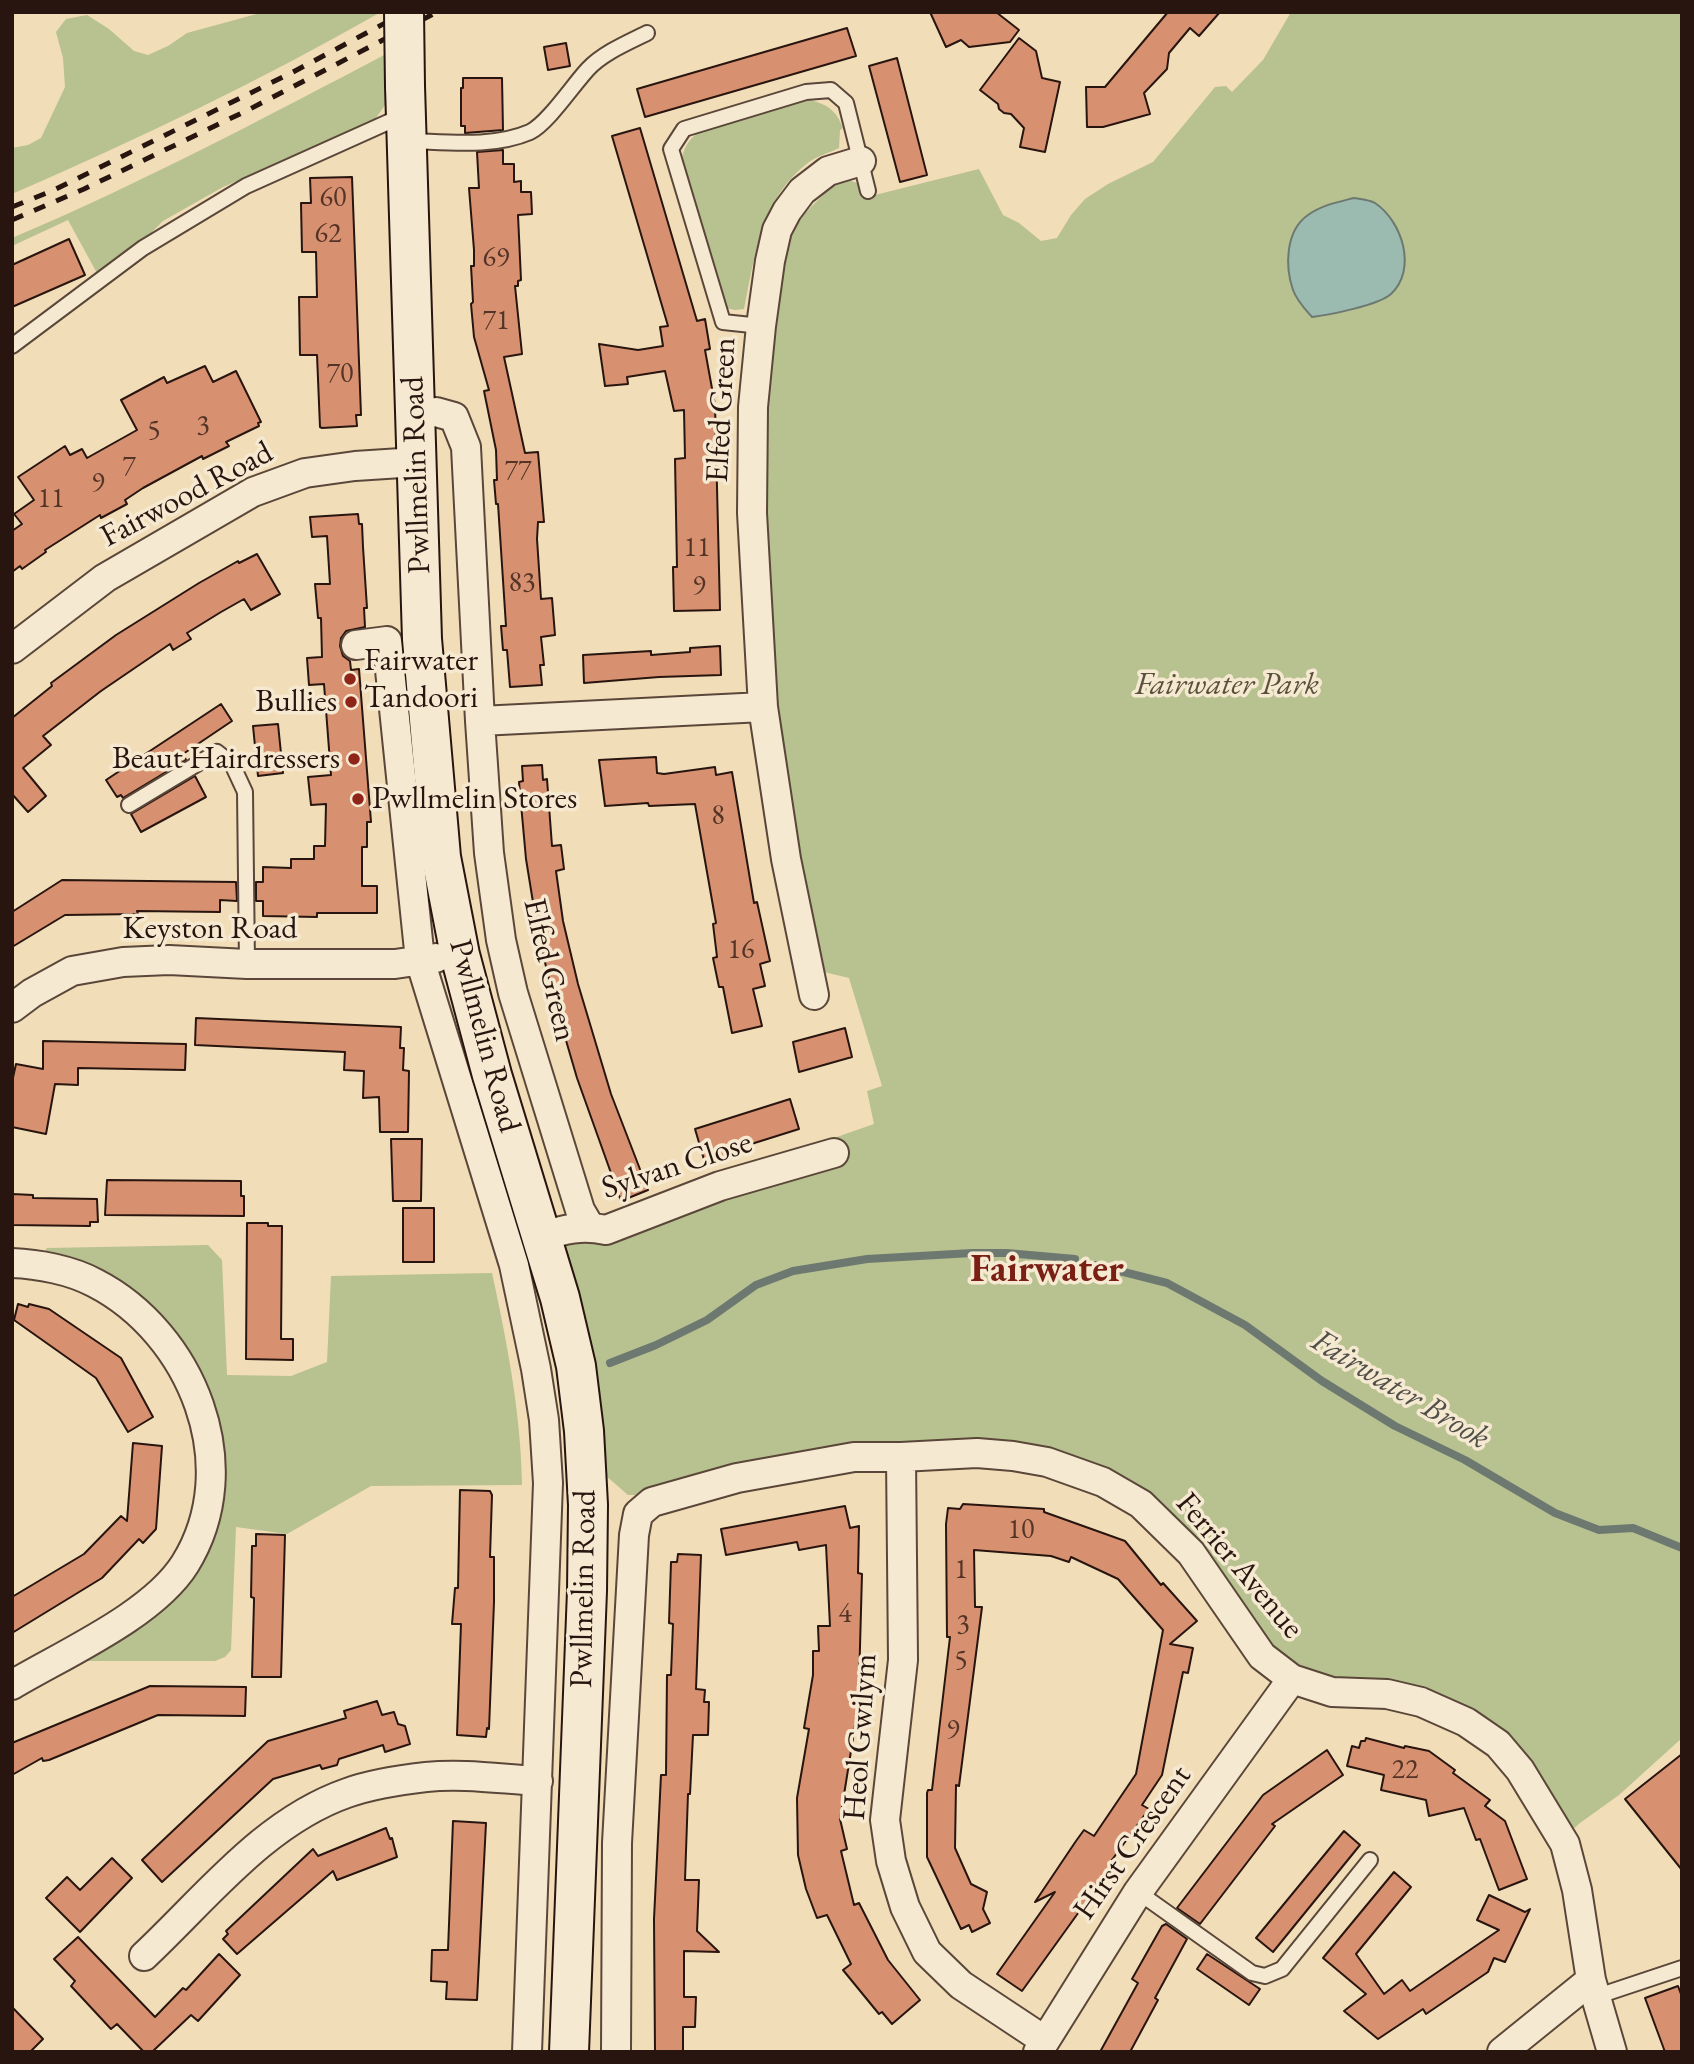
<!DOCTYPE html>
<style>
body{margin:0}
#map{position:relative;width:1694px;height:2064px;overflow:hidden;background:#f1ddb8;font-family:"EB Garamond",serif}
canvas{display:block}
.frame{position:absolute;inset:0;border:14px solid #28150f;pointer-events:none}
</style>
<div id="map">
<canvas width="1694" height="2064"></canvas>
<div class="frame"></div>
</div>
<script>
const g = document.querySelector('canvas').getContext('2d');
g.lineJoin = 'round';
function fill(path, color) { g.fillStyle = color; g.fill(path, 'evenodd'); }
function trace(path, color, width, dash) { g.strokeStyle = color; g.lineWidth = width; g.lineCap = dash ? 'butt' : 'round'; g.setLineDash(dash || []); g.stroke(path); }
function drawText(font, color, halo, rows, align = 'center') {
  g.font = font + ' "EB Garamond",serif'; g.lineWidth = 7; g.setLineDash([]); g.textBaseline = 'middle'; g.strokeStyle = halo; g.fillStyle = color; for (const [text, x, y, turn = 0] of rows) {
    g.save(); g.translate(x, y); g.rotate((+turn || 0) * Math.PI / 180); g.textAlign = isNaN(turn) ? turn : align; if (halo) g.strokeText(text, 0, 0); g.fillText(text, 0, 0); g.restore();
  }
}
fill(new Path2D(`
 M 264,12 L 381,12 C 262,80 138,139 12,194 L 12,148 L 28,145 L 41,138 L 65,87 L 63,58 L 56,32 L 66,19 L 87,15 L 109,29 L 134,51 L 148,55 L 168,46 L 187,33 Z
 M 1291,12 L 1682,12 L 1682,1738 L 1619,1795 L 1580,1823 L 1571,1831 L 1466,1722 L 1292,1679 L 1141,1504 L 977,1453 L 641,1495 L 628,1495 L 605,1475 L 565,1257 L 566,1243 L 838,1152 L 834,1138 L 874,1124 L 867,1091 L 882,1086 L 849,978 L 820,971 L 775,736 L 760,502 L 765,389 L 779,266 L 796,222 L 838,180 L 848,180 L 860,184 L 867,197 L 979,169 L 1003,215 L 1019,223 L 1041,241 L 1057,238 L 1071,215 L 1085,199 L 1108,184 L 1153,162 L 1215,87 L 1226,86 L 1232,92 L 1263,60 Z
 M 390,52 L 388,101 L 373,122 L 223,187 L 163,221 L 138,246 L 98,275 L 68,220 L 12,246 L 12,238 C 142,183 266,117 390,52 Z
 M 809,100 C 827,104 836,110 843,128 L 840,130 L 839,148 C 829,153 817,156 809,162 C 761,198 755,255 744,309 L 735,310 L 726,308 L 719,290 L 681,160 C 685,145 690,137 703,130 Z
 M 208,1245 L 222,1260 L 227,1375 L 291,1376 L 327,1362 L 331,1276 L 492,1273 C 507,1342 521,1414 522,1485 L 371,1486 L 287,1534 L 236,1527 L 231,1650 L 225,1657 L 215,1661 L 52,1661 L 185,1565 L 209,1439 L 128,1306 L 34,1266 L 47,1248 Z`), '#b8c190');
const water = new Path2D(`
 M 1354,198 C 1360,199 1370,200 1375,203 C 1403,222 1417,270 1391,294 C 1379,305 1329,315 1312,317 C 1305,309 1297,301 1293,290 C 1285,267 1285,231 1308,215 C 1322,205 1338,202 1354,198 Z`);
fill(water, '#9bbbb1');
trace(water, '#6d7970', 2);
trace(new Path2D(`
 M 1096,1265 L 1167,1283 L 1245,1325 L 1322,1381 L 1395,1426 L 1465,1460 L 1555,1513 L 1599,1530 L 1633,1528 L 1682,1548
 M 610,1363 L 656,1345 L 707,1320 L 756,1285 L 793,1271 L 867,1259 L 972,1253 L 1007,1253 L 1075,1259`), '#6d7970', 8);
const building = new Path2D(`
 M 930,12 L 996,12 L 1019,30 L 1010,42 L 969,47 L 961,40 L 946,47 Z
 M 1168,12 L 1220,12 L 1199,36 L 1190,28 L 1169,53 L 1167,69 L 1144,93 L 1150,114 L 1103,127 L 1087,127 L 1086,87 L 1105,87 Z
 M 847,28 L 856,56 L 645,117 L 637,89 Z
 M 1019,38 L 1036,51 L 1042,78 L 1060,82 L 1045,152 L 1020,147 L 1024,128 L 1011,114 L 1004,113 L 999,109 L 998,104 L 980,90 Z
 M 566,43 L 570,66 L 548,70 L 544,47 Z
 M 897,58 L 927,175 L 900,182 L 869,66 Z
 M 463,78 L 502,78 L 503,130 L 465,133 L 465,126 L 461,126 L 461,88 L 463,88 Z
 M 640,128 L 697,321 L 705,319 L 710,349 L 705,350 L 715,405 L 720,610 L 674,611 L 673,567 L 677,567 L 675,459 L 685,458 L 684,410 L 674,411 L 665,371 L 627,377 L 628,384 L 605,386 L 599,344 L 638,350 L 663,346 L 660,327 L 668,326 L 612,136 Z
 M 503,150 L 503,164 L 514,164 L 514,182 L 521,181 L 521,192 L 531,192 L 532,214 L 518,215 L 521,280 L 518,281 L 518,286 L 515,286 L 522,354 L 504,357 L 525,453 L 538,452 L 544,522 L 538,522 L 537,539 L 541,599 L 552,598 L 555,635 L 541,637 L 544,665 L 540,665 L 542,685 L 510,687 L 507,650 L 503,650 L 501,626 L 506,626 L 498,504 L 496,504 L 494,480 L 497,480 L 496,450 L 484,391 L 489,390 L 474,337 L 471,304 L 473,302 L 471,266 L 474,266 L 474,250 L 469,188 L 479,188 L 477,152 Z
 M 352,177 L 361,415 L 356,415 L 357,426 L 322,428 L 320,427 L 317,355 L 300,355 L 299,297 L 317,297 L 316,252 L 302,252 L 301,203 L 311,203 L 310,178 Z
 M 69,239 L 85,275 L 12,307 L 12,265 Z
 M 205,366 L 213,382 L 236,371 L 261,422 L 258,423 L 259,426 L 226,442 L 229,446 L 203,459 L 202,456 L 143,488 L 125,500 L 127,504 L 101,518 L 100,515 L 45,550 L 46,552 L 22,569 L 20,566 L 12,572 L 12,531 L 22,524 L 14,514 L 34,500 L 18,477 L 65,446 L 70,455 L 82,449 L 87,458 L 137,430 L 121,400 L 164,377 L 167,383 Z
 M 358,514 L 359,524 L 362,524 L 363,547 L 367,608 L 364,608 L 365,627 L 346,631 L 341,638 L 340,646 L 343,656 L 350,661 L 351,670 L 359,669 L 371,822 L 367,822 L 367,847 L 362,847 L 362,886 L 377,886 L 377,913 L 317,913 L 317,917 L 263,916 L 263,901 L 256,901 L 256,882 L 263,882 L 263,867 L 291,868 L 291,859 L 314,859 L 314,846 L 325,846 L 326,804 L 311,805 L 308,777 L 331,775 L 324,684 L 309,685 L 307,658 L 322,657 L 321,618 L 318,618 L 315,584 L 330,584 L 327,536 L 312,537 L 310,517 Z
 M 257,554 L 280,594 L 251,610 L 244,599 L 221,612 L 187,633 L 191,639 L 173,650 L 170,644 L 101,691 L 43,736 L 51,745 L 23,768 L 46,796 L 28,812 L 12,794 L 12,718 L 52,686 L 51,683 L 116,635 L 199,583 L 238,561 L 239,563 Z
 M 720,646 L 721,675 L 659,677 L 584,683 L 583,655 L 651,651 L 651,655 L 690,652 L 690,648 Z
 M 221,704 L 232,721 L 183,754 L 186,760 L 123,798 L 121,795 L 117,797 L 106,780 Z
 M 278,724 L 283,773 L 258,776 L 253,726 Z
 M 656,757 L 657,773 L 664,774 L 715,767 L 716,775 L 732,772 L 754,903 L 757,902 L 770,961 L 760,964 L 765,986 L 753,989 L 762,1026 L 732,1033 L 723,987 L 719,987 L 713,958 L 717,957 L 713,924 L 716,923 L 695,804 L 649,806 L 648,803 L 605,806 L 599,760 Z
 M 542,765 L 543,780 L 547,779 L 552,846 L 561,845 L 564,869 L 556,871 L 563,921 L 578,984 L 611,1094 L 648,1190 L 621,1201 L 577,1078 L 553,996 L 538,933 L 526,859 L 519,782 L 523,781 L 522,766 Z
 M 195,776 L 206,797 L 141,832 L 131,814 Z
 M 62,880 L 236,882 L 237,901 L 220,900 L 220,912 L 137,911 L 138,914 L 65,915 L 12,947 L 12,912 Z
 M 196,1018 L 401,1027 L 400,1048 L 404,1048 L 403,1070 L 409,1071 L 408,1132 L 380,1132 L 379,1097 L 363,1098 L 364,1071 L 344,1070 L 345,1052 L 195,1045 Z
 M 845,1028 L 852,1057 L 799,1072 L 793,1042 Z
 M 43,1041 L 186,1044 L 185,1070 L 78,1068 L 78,1085 L 55,1084 L 46,1134 L 12,1127 L 12,1082 L 16,1064 L 43,1069 Z
 M 790,1099 L 799,1129 L 729,1151 L 730,1156 L 705,1163 L 695,1129 Z
 M 391,1139 L 422,1139 L 421,1201 L 393,1201 Z
 M 107,1180 L 241,1181 L 241,1196 L 244,1196 L 244,1216 L 105,1215 Z
 M 12,1194 L 33,1195 L 33,1198 L 97,1199 L 98,1222 L 90,1222 L 90,1226 L 12,1225 Z
 M 403,1208 L 434,1208 L 434,1262 L 403,1262 Z
 M 247,1223 L 268,1223 L 268,1226 L 282,1226 L 281,1339 L 293,1339 L 293,1360 L 246,1359 Z
 M 18,1304 L 28,1307 L 29,1304 L 49,1309 L 121,1358 L 153,1417 L 128,1432 L 96,1378 L 14,1320 Z
 M 133,1443 L 162,1446 L 156,1529 L 143,1543 L 139,1539 L 102,1578 L 12,1633 L 12,1597 L 84,1554 L 121,1516 L 127,1521 Z
 M 460,1490 L 490,1491 L 492,1495 L 490,1557 L 494,1557 L 494,1602 L 489,1729 L 487,1728 L 486,1737 L 457,1735 L 461,1624 L 452,1624 L 455,1588 L 458,1588 Z
 M 963,1504 L 1044,1509 L 1044,1512 L 1125,1541 L 1161,1585 L 1163,1583 L 1197,1621 L 1170,1644 L 1193,1648 L 1188,1673 L 1183,1672 L 1162,1775 L 1142,1805 L 1149,1809 L 1109,1864 L 1112,1866 L 1022,1991 L 997,1974 L 1055,1892 L 1035,1902 L 1076,1841 L 1084,1830 L 1094,1836 L 1136,1774 L 1163,1630 L 1118,1579 L 1071,1557 L 1069,1562 L 1051,1556 L 974,1550 L 975,1607 L 982,1607 L 959,1786 L 956,1785 L 955,1848 L 971,1884 L 987,1892 L 983,1909 L 990,1923 L 972,1932 L 969,1925 L 961,1929 L 927,1857 L 927,1793 L 928,1790 L 932,1790 L 950,1637 L 947,1637 L 946,1524 L 948,1508 L 960,1509 Z
 M 845,1506 L 850,1528 L 859,1526 L 858,1573 L 862,1574 L 859,1683 L 864,1683 L 864,1713 L 862,1727 L 855,1726 L 843,1801 L 840,1819 L 847,1849 L 841,1851 L 854,1905 L 859,1903 L 888,1960 L 920,2000 L 892,2024 L 882,2012 L 879,2014 L 843,1970 L 851,1964 L 827,1915 L 817,1918 L 806,1889 L 798,1855 L 797,1798 L 809,1729 L 804,1728 L 813,1675 L 813,1651 L 819,1651 L 818,1626 L 830,1626 L 826,1545 L 799,1550 L 797,1542 L 726,1555 L 721,1529 Z
 M 256,1534 L 285,1535 L 281,1677 L 252,1677 L 254,1601 L 254,1598 L 251,1597 L 252,1546 L 256,1546 Z
 M 678,1554 L 701,1555 L 696,1689 L 705,1690 L 704,1702 L 709,1702 L 708,1735 L 693,1735 L 690,1794 L 688,1794 L 685,1880 L 699,1880 L 697,1931 L 719,1952 L 684,1951 L 684,1997 L 696,1997 L 695,2027 L 683,2027 L 683,2052 L 655,2052 L 654,1919 L 661,1775 L 666,1775 L 667,1675 L 671,1675 L 673,1624 L 669,1623 L 671,1562 L 677,1562 Z
 M 150,1686 L 246,1687 L 245,1716 L 158,1715 L 49,1760 L 43,1761 L 42,1758 L 12,1775 L 12,1743 Z
 M 377,1701 L 382,1715 L 394,1712 L 398,1724 L 405,1726 L 410,1744 L 385,1752 L 383,1745 L 339,1759 L 337,1765 L 322,1769 L 320,1765 L 273,1779 L 162,1882 L 142,1860 L 268,1741 L 346,1718 L 344,1711 Z
 M 1366,1738 L 1404,1748 L 1405,1746 L 1429,1751 L 1455,1770 L 1453,1773 L 1490,1800 L 1485,1806 L 1505,1821 L 1527,1879 L 1499,1890 L 1480,1839 L 1476,1840 L 1464,1808 L 1429,1816 L 1426,1800 L 1381,1790 L 1384,1775 L 1347,1766 L 1352,1746 L 1359,1748 L 1361,1741 L 1365,1741 Z
 M 1327,1750 L 1343,1775 L 1272,1824 L 1275,1826 L 1200,1924 L 1177,1908 L 1263,1795 Z
 M 1682,1754 L 1682,1870 L 1625,1799 Z
 M 453,1821 L 486,1823 L 477,2000 L 446,1999 L 447,1982 L 431,1981 L 432,1950 L 448,1950 Z
 M 386,1828 L 390,1839 L 392,1838 L 397,1857 L 337,1880 L 333,1871 L 237,1954 L 223,1939 L 228,1934 L 226,1931 L 313,1849 L 318,1856 Z
 M 1344,1831 L 1360,1845 L 1273,1952 L 1256,1938 Z
 M 112,1858 L 132,1878 L 80,1932 L 46,1898 L 67,1877 L 80,1890 Z
 M 1394,1872 L 1411,1887 L 1356,1954 L 1384,1994 L 1402,1980 L 1410,1991 L 1499,1930 L 1477,1920 L 1489,1895 L 1525,1912 L 1530,1909 L 1505,1962 L 1494,1958 L 1488,1972 L 1426,2014 L 1423,2009 L 1378,2039 L 1344,2011 L 1366,1994 L 1323,1958 Z
 M 1166,1924 L 1187,1939 L 1155,1998 L 1158,2000 L 1130,2052 L 1100,2052 L 1138,1983 L 1132,1979 L 1162,1926 Z
 M 78,1937 L 155,2017 L 183,1988 L 186,1990 L 219,1954 L 240,1975 L 198,2021 L 191,2015 L 152,2052 L 144,2052 L 117,2024 L 111,2029 L 71,1986 L 75,1981 L 54,1959 Z
 M 1207,1954 L 1260,1989 L 1249,2005 L 1197,1969 Z
 M 1678,1986 L 1682,1997 L 1682,2052 L 1665,2052 L 1645,1998 Z
 M 12,2007 L 43,2039 L 30,2052 L 12,2052 Z`);
fill(building, '#d89170');
trace(building, '#28150f', 2);
const lane = new Path2D(`
 M 408,141 C 447,142 493,148 530,132 C 548,123 573,85 588,69 C 603,53 627,43 647,33
 M 761,326 L 723,322 L 671,149 L 684,129 L 806,92 L 831,90 L 846,103 L 868,191
 M 12,346 L 143,248 L 246,186 L 404,115
 M 129,805 L 217,752 L 232,764 L 245,792 L 247,964
 M 1138,1892 L 1252,1973 L 1265,1976 L 1282,1969 L 1370,1860
 M 1595,1997 L 1682,1968`);
const street = new Path2D(`
 M 416,415 L 436,412 L 454,417 L 466,447 L 480,721 L 489,853 L 501,940 L 513,993 L 580,1210 L 590,1227
 M 356,645 L 387,641 L 420,960 L 514,1265 L 536,1369 L 544,1420 L 548,1483 L 527,2052
 M 12,649 L 105,578 L 253,492 L 305,473 L 355,466 L 417,462
 M 480,721 L 763,707
 M 814,995 L 786,859 L 763,707 L 752,513 L 753,407 L 761,326 L 770,261 L 777,230 L 787,211 L 802,191 L 828,171 L 861,161
 M 12,1008 L 32,993 L 72,971 L 123,962 L 169,960 L 247,964 L 395,964 L 436,958
 M 541,1237 C 564,1229 582,1225 606,1230 L 720,1186 L 834,1153
 M 12,1263 C 38,1264 71,1270 95,1283 C 192,1333 246,1466 185,1564 C 153,1615 64,1654 12,1685
 M 901,1457 L 903,1660 L 885,1820 L 891,1861 L 905,1907 L 927,1952 L 961,1985 L 1044,2040
 M 144,1956 C 206,1898 264,1822 347,1793 C 372,1784 399,1780 426,1777 C 463,1773 501,1779 538,1781
 M 616,2052 L 617,1843 L 634,1535 L 638,1514 L 652,1502 L 737,1478 L 854,1457 L 901,1457 L 977,1453 L 1013,1456 L 1047,1462 L 1103,1482 L 1141,1504 L 1191,1553 L 1262,1656 L 1292,1679 L 1332,1692 L 1387,1694 L 1421,1702 L 1466,1722 L 1498,1744 L 1520,1770 L 1565,1844 L 1577,1890 L 1591,1980 L 1612,2052
 M 1038,2052 L 1138,1892 L 1292,1679
 M 1502,2052 L 1591,1980`);
const secondary = new Path2D(`
 M 405,86 L 422,639 L 441,857 L 460,955 L 492,1075 L 560,1298 L 576,1366 L 584,1431 L 588,1505 L 587,1591 L 569,2052`);
trace(lane, '#5a4739', 18);
trace(street, '#5a4739', 32);
trace(secondary, '#28150f', 42);
trace(lane, '#f6e9d1', 14);
trace(street, '#f6e9d1', 28);
trace(secondary, '#f6e9d1', 38);
trace(new Path2D(`
 M 12,207 L 54,190 L 293,72 L 406,12
 M 12,220 L 84,189 L 248,110 L 437,12`), '#28150f', 5, [12, 12]);
const secondaryBridge = new Path2D(`
 M 404,12 L 405,86`);
trace(secondaryBridge, '#28150f', 42, []);
trace(secondaryBridge, '#f6e9d1', 38);
for (const [x, y, r, color] of [
 [350,679,7,"#8f2418"],
 [351,702,7,"#8f2418"],
 [354,759,7,"#8f2418"],
 [358,799,7,"#8f2418"]
]) { const dot = new Path2D(); dot.arc(x, y, r, 0, 2 * Math.PI); g.fillStyle = color; g.fill(dot); trace(dot, '#f6e9d1', 2.5); }
drawText('28px', '#543427', null, [
 ["60",333,198],
 ["62",328,234],
 ["69",496,258],
 ["71",496,321],
 ["70",340,374],
 ["3",203,426],
 ["5",154,431],
 ["7",129,467],
 ["77",518,471],
 ["9",98,483],
 ["11",51,499],
 ["11",697,548],
 ["83",522,583],
 ["9",699,586],
 ["8",718,816],
 ["16",741,950],
 ["10",1021,1530],
 ["1",961,1570],
 ["4",845,1614],
 ["3",963,1625],
 ["5",961,1661],
 ["9",953,1730],
 ["22",1405,1770]
]);
drawText('32px', '#28150f', '#f6e9d1', [
 ["Elfed Green",722,410,-87],
 ["Pwllmelin Road",417,475,-92],
 ["Fairwood Road",187,495,-28],
 ["Keyston Road",210,929],
 ["Elfed Green",549,970,77],
 ["Pwllmelin Road",484,1036,75],
 ["Sylvan Close",677,1166,-18],
 ["Ferrier Avenue",1239,1566,50],
 ["Pwllmelin Road",584,1589,-89],
 ["Heol Gwilym",861,1737,-86],
 ["Hirst Crescent",1133,1843,-55]
]);
drawText('32px', '#28150f', '#f6e9d1', [
 ["Fairwater",364,661],
 ["Tandoori",364,698],
 ["Bullies",337,702,"right"],
 ["Beaut Hairdressers",340,759,"right"],
 ["Pwllmelin Stores",372,799]
], 'left');
drawText('italic 32px', '#5a513c', '#f6e9d1', [
 ["Fairwater Park",1227,685]
]);
drawText('italic 33px', '#504f48', '#f6e9d1', [
 ["Fairwater Brook",1400,1390,31]
]);
drawText('bold 38px', '#7a1f14', '#f6e9d1', [
 ["Fairwater",1047,1271]
]);
</script>
